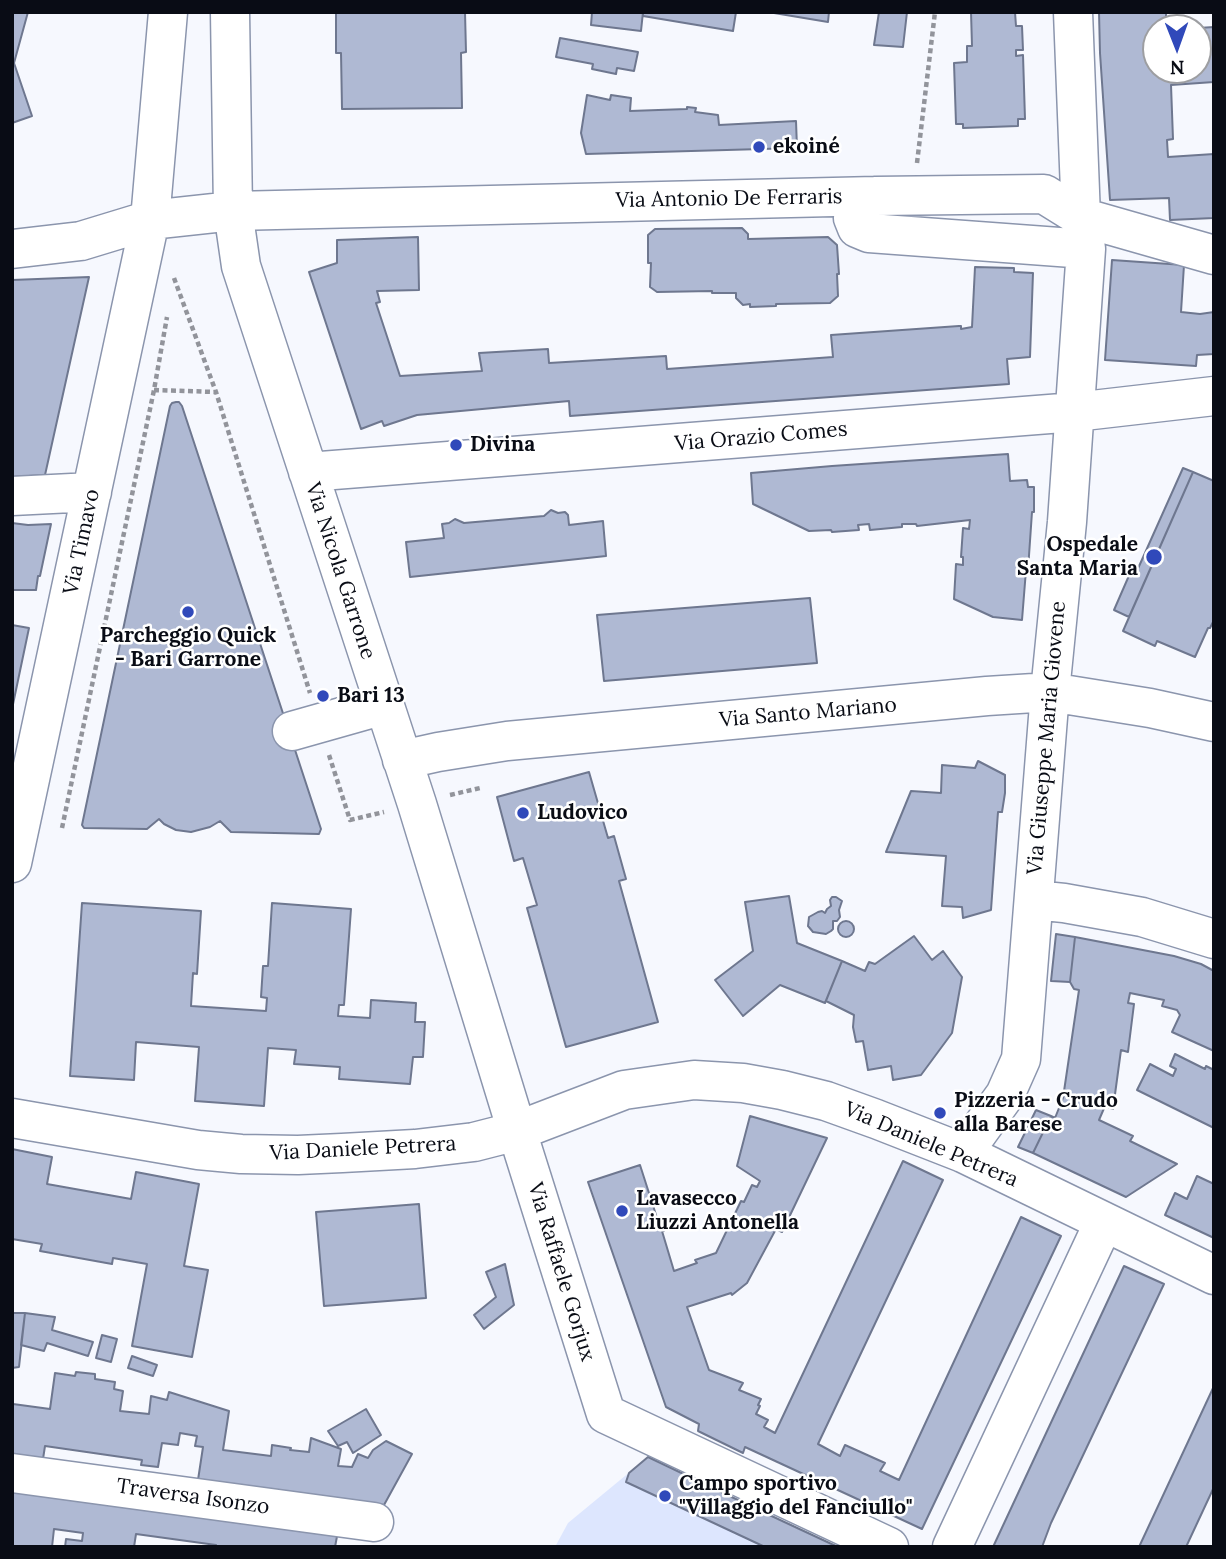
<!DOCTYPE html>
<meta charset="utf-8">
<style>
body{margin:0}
#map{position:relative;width:1226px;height:1559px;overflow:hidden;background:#f6f8fe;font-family:Lora,serif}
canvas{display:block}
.frame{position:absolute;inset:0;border:14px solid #090c15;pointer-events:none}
.north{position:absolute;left:1142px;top:14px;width:70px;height:70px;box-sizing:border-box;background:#fff;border:2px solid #9d9ea1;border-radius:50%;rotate:179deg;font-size:19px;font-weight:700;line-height:28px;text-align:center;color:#090c15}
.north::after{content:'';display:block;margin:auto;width:24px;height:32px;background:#3049ba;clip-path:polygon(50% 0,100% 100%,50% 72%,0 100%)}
</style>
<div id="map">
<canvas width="1226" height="1559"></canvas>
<div class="frame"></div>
<div class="north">N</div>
</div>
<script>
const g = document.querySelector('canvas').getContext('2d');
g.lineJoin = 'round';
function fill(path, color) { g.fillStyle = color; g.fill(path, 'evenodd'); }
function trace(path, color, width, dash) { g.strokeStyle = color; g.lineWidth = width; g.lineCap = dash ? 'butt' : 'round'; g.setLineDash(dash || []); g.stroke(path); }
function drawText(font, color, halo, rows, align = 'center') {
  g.font = font + ' Lora,serif'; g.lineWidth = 5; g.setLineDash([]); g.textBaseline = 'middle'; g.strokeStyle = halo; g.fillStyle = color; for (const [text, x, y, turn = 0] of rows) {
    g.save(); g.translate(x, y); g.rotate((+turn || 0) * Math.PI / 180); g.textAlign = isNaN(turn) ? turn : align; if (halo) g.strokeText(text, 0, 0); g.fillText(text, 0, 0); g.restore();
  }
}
fill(new Path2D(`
 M 648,1457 L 838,1547 L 555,1547 L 568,1523 Z`), '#dde6fe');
const building = new Path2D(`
 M 12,12 L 28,12 L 14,63 L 32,116 L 12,123 Z
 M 336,12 L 465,12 L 466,52 L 461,53 L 462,108 L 342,109 L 341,53 L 336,53 Z
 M 592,12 L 643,12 L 641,31 L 591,25 Z
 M 643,12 L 736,12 L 733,31 L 643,16 Z
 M 768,12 L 829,12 L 828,22 Z
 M 879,12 L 907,12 L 903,47 L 874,45 Z
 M 971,12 L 1015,12 L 1016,26 L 1022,26 L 1023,50 L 1016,50 L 1016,56 L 1023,55 L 1025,119 L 1018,119 L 1018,126 L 963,128 L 963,124 L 956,124 L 954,63 L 967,62 L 967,46 L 972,46 Z
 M 1099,12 L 1166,12 L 1166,28 L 1156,28 L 1156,70 L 1198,70 L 1198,28 L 1214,27 L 1214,82 L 1171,85 L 1173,139 L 1167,140 L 1168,157 L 1214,154 L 1214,218 L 1170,220 L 1169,198 L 1110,200 L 1100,53 Z
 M 560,38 L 638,52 L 634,71 L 617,68 L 616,74 L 592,69 L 593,64 L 556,57 Z
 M 587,95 L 610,100 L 611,95 L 631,98 L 630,111 L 687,109 L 687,107 L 696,108 L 695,112 L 718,115 L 719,125 L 796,121 L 797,148 L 586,154 L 581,133 Z
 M 742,228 L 748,234 L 748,239 L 828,237 L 837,245 L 839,274 L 837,274 L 838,296 L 830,303 L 776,304 L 776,306 L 750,307 L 750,304 L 743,305 L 736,298 L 736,293 L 712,293 L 712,291 L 657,292 L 650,287 L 651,263 L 648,263 L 648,235 L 655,229 Z
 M 418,237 L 419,290 L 377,291 L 380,302 L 376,303 L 400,376 L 482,371 L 479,353 L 548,349 L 549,363 L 666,356 L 667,369 L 833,357 L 831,335 L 959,326 L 961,326 L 961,329 L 972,327 L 975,267 L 1014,268 L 1014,272 L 1033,273 L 1030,357 L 1007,359 L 1009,384 L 570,416 L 569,401 L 417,415 L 384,426 L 382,421 L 361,429 L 309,272 L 337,263 L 337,240 Z
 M 1112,260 L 1184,265 L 1181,312 L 1200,314 L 1214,312 L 1214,354 L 1197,355 L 1196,366 L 1105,360 Z
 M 89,277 L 45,475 L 12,477 L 12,280 Z
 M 176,402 L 179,402 L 182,406 L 321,829 L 319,834 L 231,832 L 220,821 L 210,827 L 191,832 L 176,830 L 164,824 L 159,819 L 147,829 L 84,828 L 82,825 L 170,406 L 172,403 Z
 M 1008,454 L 1010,481 L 1027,480 L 1028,487 L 1034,487 L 1034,512 L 1032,512 L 1028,570 L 1026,570 L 1022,620 L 993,617 L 954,599 L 956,564 L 963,565 L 963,557 L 961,557 L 963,528 L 969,529 L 970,520 L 917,526 L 916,524 L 902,524 L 902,527 L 870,530 L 869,524 L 858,525 L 859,530 L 832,532 L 831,530 L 809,531 L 753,504 L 751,473 L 832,466 Z
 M 1183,468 L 1193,472 L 1129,617 L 1114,610 L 1131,571 L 1136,573 Z
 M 1193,472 L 1214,481 L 1214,620 L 1210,628 L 1208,628 L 1195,657 L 1157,641 L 1155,646 L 1123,631 Z
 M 551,510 L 558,513 L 565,512 L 568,515 L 569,525 L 603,521 L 606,556 L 410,577 L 406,542 L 444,538 L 442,524 L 449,523 L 455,519 L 464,523 L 544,516 Z
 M 12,523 L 28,525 L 51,524 L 40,576 L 38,576 L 36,590 L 12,590 Z
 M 810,598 L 817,663 L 604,681 L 597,615 Z
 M 12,625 L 29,628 L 12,709 Z
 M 978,761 L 1005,775 L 1005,793 L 1002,812 L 998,812 L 991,910 L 963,918 L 962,907 L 942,906 L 946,856 L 886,852 L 911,791 L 941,793 L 942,765 L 975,768 Z
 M 589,772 L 608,838 L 614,836 L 626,879 L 619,881 L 658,1022 L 566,1047 L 527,908 L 537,905 L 523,858 L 514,861 L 497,797 Z
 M 789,896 L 797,943 L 842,961 L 825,1003 L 780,985 L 743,1016 L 715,980 L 753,951 L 745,902 Z
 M 832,897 L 836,897 L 842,901 L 839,910 L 840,917 L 837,921 L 833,921 L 833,929 L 831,931 L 826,934 L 813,932 L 808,926 L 809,917 L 818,912 L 822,911 L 825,913 L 827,909 L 831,906 L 830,900 Z
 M 82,903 L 201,911 L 197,974 L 193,973 L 191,1006 L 266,1011 L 267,998 L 261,997 L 263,966 L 268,966 L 272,903 L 351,909 L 344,1005 L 339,1005 L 338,1016 L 370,1018 L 371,1000 L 416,1003 L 415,1022 L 425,1022 L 423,1057 L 413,1057 L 410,1084 L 339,1079 L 340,1067 L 294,1064 L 296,1050 L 268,1048 L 264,1106 L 195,1101 L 199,1047 L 136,1042 L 134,1080 L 70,1076 Z
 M838 929a8 8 0 1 1 16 0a8 8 0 1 1-16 0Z
 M 1056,934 L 1075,937 L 1070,982 L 1051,981 Z
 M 914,936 L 932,960 L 943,951 L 962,977 L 952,1033 L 921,1075 L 893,1080 L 891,1066 L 868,1070 L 863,1041 L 856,1042 L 853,1027 L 854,1015 L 826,1001 L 842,961 L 865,971 L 869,962 L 875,964 Z
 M 1075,937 L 1174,956 L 1201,964 L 1214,971 L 1214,1051 L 1172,1032 L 1180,1015 L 1177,1010 L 1162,1006 L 1164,1000 L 1130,993 L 1128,1003 L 1134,1004 L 1128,1052 L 1121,1050 L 1113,1109 L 1105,1106 L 1099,1120 L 1133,1136 L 1130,1141 L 1177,1164 L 1126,1197 L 1033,1153 L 1051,1116 L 1055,1118 L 1063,1098 L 1079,990 L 1074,989 L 1070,982 Z
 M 1175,1054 L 1205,1069 L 1206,1066 L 1214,1070 L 1214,1128 L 1137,1090 L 1150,1064 L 1173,1076 L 1176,1069 L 1170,1066 Z
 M 1036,1110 L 1051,1116 L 1033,1153 L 1018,1147 Z
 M 750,1116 L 827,1138 L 782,1232 L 776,1229 L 747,1283 L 732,1295 L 731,1293 L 687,1307 L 709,1370 L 743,1383 L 739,1390 L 761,1399 L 758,1405 L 760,1406 L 756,1414 L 768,1420 L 764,1427 L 775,1433 L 903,1161 L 943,1180 L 818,1444 L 840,1456 L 845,1445 L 885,1463 L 880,1471 L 899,1480 L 1021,1217 L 1061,1236 L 922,1529 L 745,1447 L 743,1453 L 698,1431 L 699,1424 L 666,1407 L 588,1182 L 640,1165 L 657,1218 L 659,1217 L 664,1231 L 662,1231 L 674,1271 L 697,1263 L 695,1260 L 716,1253 L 741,1201 L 744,1202 L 752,1185 L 757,1187 L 760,1181 L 737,1166 Z
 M 12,1149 L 52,1157 L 47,1184 L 131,1199 L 136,1172 L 199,1184 L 184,1266 L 208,1270 L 192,1357 L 132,1346 L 147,1264 L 113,1258 L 112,1264 L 40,1251 L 42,1244 L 12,1239 Z
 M 1197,1176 L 1214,1184 L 1214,1238 L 1165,1215 L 1175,1193 L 1187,1199 Z
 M 419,1204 L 426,1298 L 324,1306 L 316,1212 Z
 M 505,1264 L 514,1305 L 484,1329 L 474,1315 L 496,1297 L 486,1272 Z
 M 1124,1266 L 1164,1284 L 1051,1523 L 1042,1547 L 993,1547 Z
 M 12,1313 L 25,1313 L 19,1367 L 12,1368 Z
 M 25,1313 L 55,1317 L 52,1330 L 93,1342 L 88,1356 L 47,1343 L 44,1351 L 21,1345 Z
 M 102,1335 L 117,1339 L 111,1362 L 96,1358 Z
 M 132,1356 L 157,1365 L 153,1376 L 128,1368 Z
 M 76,1372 L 95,1374 L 95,1379 L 115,1382 L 114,1389 L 123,1391 L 120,1411 L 149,1414 L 151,1396 L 167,1400 L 169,1392 L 229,1411 L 223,1450 L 271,1456 L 272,1445 L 291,1448 L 290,1450 L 309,1452 L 311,1438 L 341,1449 L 338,1466 L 352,1467 L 358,1454 L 368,1458 L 373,1450 L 386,1441 L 412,1454 L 384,1505 L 198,1480 L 203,1447 L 195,1446 L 197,1436 L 180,1433 L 178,1445 L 162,1443 L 158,1467 L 141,1465 L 142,1460 L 45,1446 L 43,1459 L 12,1454 L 13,1404 L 50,1409 L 55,1373 L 75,1376 Z
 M 1214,1386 L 1214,1487 L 1186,1547 L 1139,1547 Z
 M 366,1409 L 381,1435 L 353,1453 L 347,1442 L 338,1446 L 328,1431 Z
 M 648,1457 L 763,1512 L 838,1547 L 765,1547 L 626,1482 L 629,1473 Z
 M 12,1486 L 338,1531 L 335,1547 L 215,1547 L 216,1545 L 136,1534 L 134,1547 L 65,1547 L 66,1539 L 82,1541 L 83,1533 L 54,1529 L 52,1547 L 12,1547 Z`);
fill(building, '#afb9d3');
trace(building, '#6e778f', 2);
const minor = new Path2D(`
 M 230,12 L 233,211 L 241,266 L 417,804 L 517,1131 L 606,1414 L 889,1547
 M 876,196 L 859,205 L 853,218 L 857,228 L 869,233 L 1086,249
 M 12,249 L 81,241 L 150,220 L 233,211 L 876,196 L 1044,194 L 1081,217 L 1214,255
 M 308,472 L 1075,412 L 1214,396
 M 12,496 L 92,492
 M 292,731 L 384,705
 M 402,760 L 438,752 L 507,741 L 987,696 L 1050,692 L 1150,708 L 1214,722
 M 12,863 L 150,220 L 168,12
 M 1034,900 L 1064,903 L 1142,917 L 1214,939
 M 12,1118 L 198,1150 L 241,1154 L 298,1155 L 342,1153 L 415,1149 L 474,1142 L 517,1131 L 624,1090 L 694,1080 L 743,1083 L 782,1090 L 826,1101 L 876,1119 L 963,1153 L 1214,1275
 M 963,1153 L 1005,1095 L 1021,1059 L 1050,692 L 1067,522 L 1086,249 L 1081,217 L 1073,12
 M 12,1473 L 374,1522
 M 952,1547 L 1104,1222`);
trace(minor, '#8b95ad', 41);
trace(new Path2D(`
 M 917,163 L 935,12
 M 174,278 L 216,392 L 310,693
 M 154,390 L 216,392
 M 329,755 L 350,820 L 384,812
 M 450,795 L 480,788
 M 62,828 L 154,390 L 167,317`), '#92949b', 4.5, [5, 3.5]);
trace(minor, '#fff', 38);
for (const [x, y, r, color] of [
 [759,147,7,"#3049ba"],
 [456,445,7,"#3049ba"],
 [1154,557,9,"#3049ba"],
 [188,612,7,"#3049ba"],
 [323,696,7,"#3049ba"],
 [523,813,7,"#3049ba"],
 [940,1113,7,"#3049ba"],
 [622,1211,7,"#3049ba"],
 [665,1496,7,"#3049ba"]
]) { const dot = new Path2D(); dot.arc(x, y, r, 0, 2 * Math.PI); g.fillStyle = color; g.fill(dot); trace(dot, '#fff', 2.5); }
drawText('bold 21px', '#090c15', '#fff', [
 ["ekoiné",773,147],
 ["Divina",470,445],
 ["Ospedale",1138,545,"right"],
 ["Santa Maria",1138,569,"right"],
 ["Parcheggio Quick",188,636,"center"],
 ["- Bari Garrone",188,660,"center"],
 ["Bari 13",337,696],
 ["Ludovico",537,813],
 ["Pizzeria - Crudo",954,1101],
 ["alla Barese",954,1125],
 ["Lavasecco",636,1199],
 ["Liuzzi Antonella",636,1223],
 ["Campo sportivo",679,1484],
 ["\"Villaggio del Fanciullo\"",679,1508]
], 'left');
drawText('21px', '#090c15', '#fff', [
 ["Via Antonio De Ferraris",729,199,-1],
 ["Via Orazio Comes",761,437,-5],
 ["Via Timavo",82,542,-78],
 ["Via Nicola Garrone",340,571,72],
 ["Via Santo Mariano",808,713,-5],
 ["Via Giuseppe Maria Giovene",1047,738,-85],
 ["Via Daniele Petrera",931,1145,23],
 ["Via Daniele Petrera",363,1149,-3],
 ["Via Raffaele Gorjux",561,1272,73],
 ["Traversa Isonzo",193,1497,8]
]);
</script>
